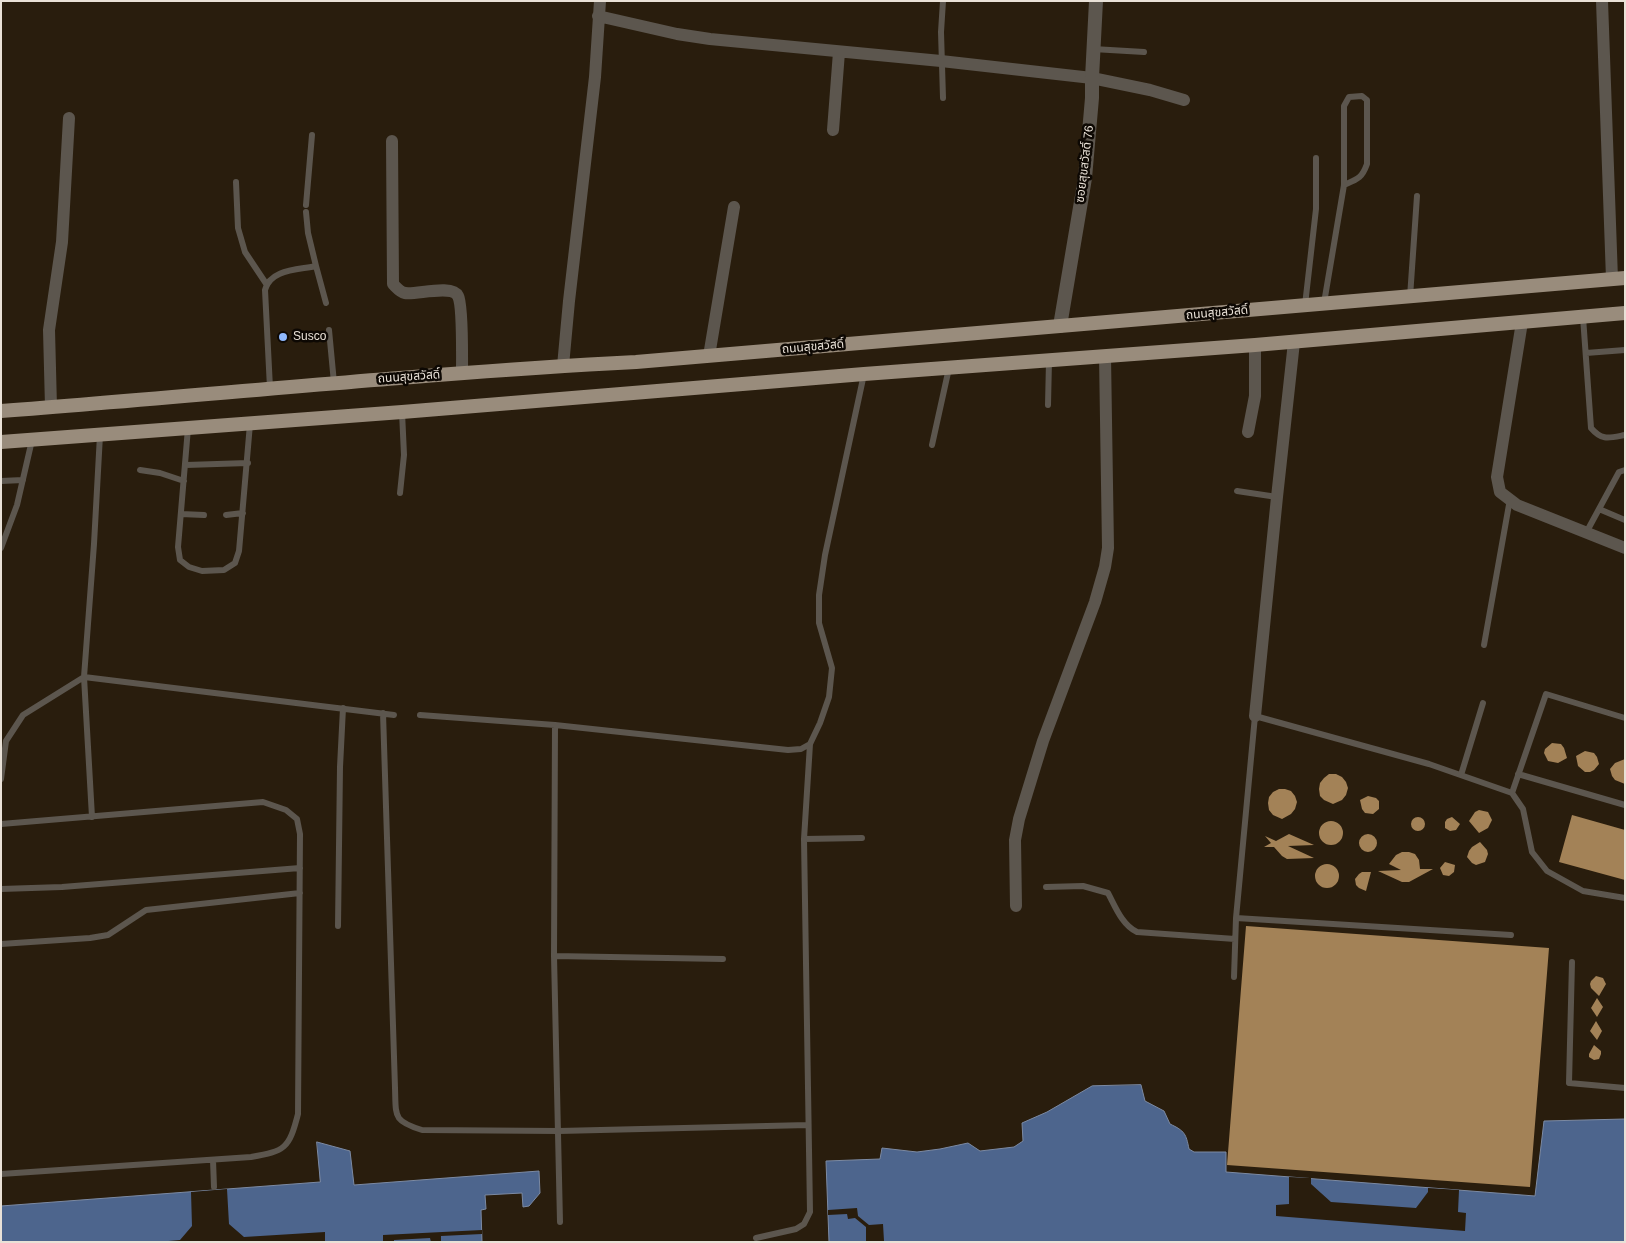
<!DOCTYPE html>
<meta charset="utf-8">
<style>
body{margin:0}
#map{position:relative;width:1626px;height:1243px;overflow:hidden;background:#291d0d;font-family:Helvetica,sans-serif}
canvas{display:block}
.frame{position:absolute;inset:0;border:2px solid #e9e1d7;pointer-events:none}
</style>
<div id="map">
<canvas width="1626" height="1243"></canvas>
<div class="frame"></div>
</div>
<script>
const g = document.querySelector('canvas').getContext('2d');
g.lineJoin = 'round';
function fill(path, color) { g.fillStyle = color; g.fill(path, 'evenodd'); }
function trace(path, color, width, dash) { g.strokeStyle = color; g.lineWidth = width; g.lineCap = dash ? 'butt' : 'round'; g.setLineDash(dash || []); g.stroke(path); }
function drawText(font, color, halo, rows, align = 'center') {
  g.font = font + ' Helvetica,"Noto Sans Thai",sans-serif'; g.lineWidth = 5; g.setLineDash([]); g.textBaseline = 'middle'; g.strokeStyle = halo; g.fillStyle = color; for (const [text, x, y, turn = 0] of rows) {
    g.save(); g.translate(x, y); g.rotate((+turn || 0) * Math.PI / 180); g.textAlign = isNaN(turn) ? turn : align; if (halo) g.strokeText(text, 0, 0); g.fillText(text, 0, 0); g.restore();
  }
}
const water = new Path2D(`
 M 1141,1085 L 1145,1101 L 1164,1111 L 1170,1124 C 1185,1131 1186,1134 1189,1149 L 1194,1152 L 1226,1152 L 1226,1172 L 1535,1196 L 1544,1121 L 1625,1119 L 1625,1242 L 829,1242 L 826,1161 L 880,1159 L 882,1148 L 917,1152 L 940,1149 L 968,1143 L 980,1151 L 1014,1147 L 1023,1141 L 1022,1123 L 1047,1112 L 1092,1086 Z
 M 317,1142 L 350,1151 L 354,1185 L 539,1171 L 540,1193 L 529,1206 L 523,1207 L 522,1193 L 485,1195 L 486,1209 L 481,1210 L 482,1242 L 1,1242 L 1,1206 L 320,1182 Z`);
fill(water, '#4d658d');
trace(water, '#7c8aa3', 1);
fill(new Path2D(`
 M 1289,1177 L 1311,1178 L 1311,1184 L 1331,1202 L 1416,1208 L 1428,1192 L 1428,1188 L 1459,1190 L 1458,1212 L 1466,1213 L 1465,1231 L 1276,1216 L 1276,1205 L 1289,1204 Z
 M 227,1189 L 229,1224 L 244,1237 L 325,1232 L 325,1242 L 157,1242 L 180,1240 L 192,1226 L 191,1192 Z
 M 857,1208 L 858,1216 L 869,1225 L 883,1224 L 884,1241 L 866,1242 L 866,1227 L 855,1218 L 848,1219 L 847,1214 L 828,1215 L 828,1210 Z
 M 482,1230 L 482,1234 L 441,1236 L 441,1242 L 431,1242 L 430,1238 L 394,1240 L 394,1242 L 383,1242 L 383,1235 Z`), '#291d0d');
fill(new Path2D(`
 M 1552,743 L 1561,744 L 1564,748 L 1567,758 L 1558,763 L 1548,761 L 1544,753 L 1545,749 Z
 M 1585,751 L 1594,753 L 1597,757 L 1599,764 L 1594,770 L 1590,772 L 1585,772 L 1578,766 L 1576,756 Z
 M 1625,759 L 1625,784 L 1615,780 L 1612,776 L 1610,769 L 1615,763 Z
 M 1329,774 L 1336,774 L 1342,777 L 1346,782 L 1348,788 L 1346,795 L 1342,800 L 1333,804 L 1324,800 L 1320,796 L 1319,789 L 1320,783 L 1324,778 Z
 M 1279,789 L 1285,789 L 1291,791 L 1295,796 L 1297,802 L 1295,809 L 1291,814 L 1282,819 L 1273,815 L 1269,810 L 1268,803 L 1269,797 L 1273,792 Z
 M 1368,796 L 1376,798 L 1379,801 L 1379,809 L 1373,814 L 1365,813 L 1362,809 L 1360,800 Z
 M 1479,810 L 1488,812 L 1492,820 L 1488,828 L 1479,833 L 1469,821 L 1475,812 Z
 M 1572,815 L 1625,830 L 1625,880 L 1559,862 Z
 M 1452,817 L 1460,824 L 1456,830 L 1450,831 L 1445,828 L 1445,822 L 1447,819 Z
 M1411 824a7 7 0 1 1 14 0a7 7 0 1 1-14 0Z
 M1319 833a12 12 0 1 1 24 0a12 12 0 1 1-24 0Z
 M1359 843a9 9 0 1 1 18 0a9 9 0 1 1-18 0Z
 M 1289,834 L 1314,845 L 1288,846 L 1314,858 L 1287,859 L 1282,856 L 1274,847 L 1264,847 L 1271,843 L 1265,836 L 1276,841 Z
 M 1480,842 L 1487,850 L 1488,854 L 1485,862 L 1476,865 L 1472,863 L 1467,857 L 1469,851 L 1472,847 Z
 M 1402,852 L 1409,852 L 1415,854 L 1419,860 L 1420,869 L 1433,869 L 1409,882 L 1402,882 L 1378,871 L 1401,870 L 1389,864 L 1396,855 Z
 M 1445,862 L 1455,865 L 1454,872 L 1449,876 L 1443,875 L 1440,868 Z
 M1315 876a12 12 0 1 1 24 0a12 12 0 1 1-24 0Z
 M 1362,872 L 1371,872 L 1366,891 L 1359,888 L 1356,885 L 1355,879 L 1359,874 Z
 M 1246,926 L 1549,948 L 1530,1187 L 1227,1165 Z
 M 1596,976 L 1603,978 L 1606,984 L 1599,996 L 1591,988 L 1590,984 L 1591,981 Z
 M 1597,998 L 1603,1007 L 1597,1017 L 1591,1008 Z
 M 1596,1021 L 1602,1031 L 1597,1040 L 1590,1031 Z
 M 1594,1045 L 1601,1051 L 1601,1054 L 1599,1059 L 1594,1060 L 1589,1057 L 1589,1054 Z`), '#a38257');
trace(new Path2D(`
 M 943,1 L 941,32 L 943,98
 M 1093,49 L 1144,52
 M 236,182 L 238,228 L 245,252 L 267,285
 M 306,205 L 312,135
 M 306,212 L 308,233 L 316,266
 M 1410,297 L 1417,196
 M 1324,303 L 1344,185 L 1344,106 L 1349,97 L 1362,96 L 1367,100 L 1367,164 C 1362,178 1358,179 1344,185
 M 1305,305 L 1316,209 L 1316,158
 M 1583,317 L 1591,428 C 1602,441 1609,438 1625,435
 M 329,330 L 334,383
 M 1586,353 L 1625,350
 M 270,388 L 265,290 C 270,269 298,270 316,266 L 326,303
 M 1048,405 L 1049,361
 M 188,428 L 178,547 L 180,560 L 189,567 L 202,571 L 224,570 L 235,563 L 239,551 L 250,424
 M 932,445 L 949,368
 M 186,465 L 248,463
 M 140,470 L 160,473 L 184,481
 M 1,481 L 23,480
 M 1237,491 L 1277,497
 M 400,493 L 404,455 L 402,412
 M 1599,509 L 1625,520
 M 181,514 L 204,515
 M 226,515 L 243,513
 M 1586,533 L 1619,472 L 1625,470
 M 1,548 L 17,505 L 32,440
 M 1484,645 L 1510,499
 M 383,713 L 395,1088 C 396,1117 393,1121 422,1130 L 559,1131 L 808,1125
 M 420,715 L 555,725 L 788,750 L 801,749 L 810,744 L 820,723 L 829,697 L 832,668 L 819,623 L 819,595 L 825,555 L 864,374
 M 555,725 L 554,956 L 560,1222
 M 1518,774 L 1625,805
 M 1461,775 L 1483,703
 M 1,779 L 6,741 L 23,715 L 84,677 L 94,544 L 100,435
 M 1512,793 L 1546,694 L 1625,718
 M 92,817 L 84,677 L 394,715
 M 1,824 L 263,802 L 286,810 L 297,819 L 300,834 L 298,1114 C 289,1149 285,1151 251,1157 L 1,1174
 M 804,839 L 862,838
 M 1046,887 L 1083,886 L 1108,893 C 1115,906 1122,925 1137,932 L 1235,939
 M 1,889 L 62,887 L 300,868
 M 1236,918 L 1511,935
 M 338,926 L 340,767 L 343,708
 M 1,944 L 90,938 L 108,935 L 146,910 L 300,893
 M 554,956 L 723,959
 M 1572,962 L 1569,1083 L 1625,1088
 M 1234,977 L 1236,918 L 1255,716 L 1429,764 L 1512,793 L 1523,809 L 1532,852 L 1547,871 L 1583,891 L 1625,898
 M 213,1160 L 214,1187
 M 756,1238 L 796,1229 L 804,1224 L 810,1212 L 804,839 L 810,744`), '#5c564e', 6);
trace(new Path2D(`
 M 1602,1 L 1612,279
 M 598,16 L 677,34 L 710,39 L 941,61 L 1092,78 L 1150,90 L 1184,100
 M 833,130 L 839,52
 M 392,141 L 393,284 C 397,288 400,292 405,293 C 416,295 452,284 458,296 C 463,305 462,360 462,374
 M 1522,322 L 1497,477 L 1500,492 L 1517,505 L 1625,548
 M 709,356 L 734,207
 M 563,366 L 569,301 L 595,77 L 600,1
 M 51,407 L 49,330 L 62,242 L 69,118
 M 1248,432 L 1255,396 L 1255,345
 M 1255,716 L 1277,497 L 1294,342
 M 1016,906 L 1015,840 L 1019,819 L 1043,741 L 1095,602 L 1105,567 L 1108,548 L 1105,356`), '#5c564e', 12);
trace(new Path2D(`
 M 1060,326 L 1085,178 L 1092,98 L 1092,78 L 1096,1`), '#5c564e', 14);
trace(new Path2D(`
 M 1,411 C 213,395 424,373 636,362 L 1625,278
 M 1,442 L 402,412 L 864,374 L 1255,345 L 1625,313`), '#998c7c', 14);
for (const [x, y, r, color] of [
 [283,337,5,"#8fb8fd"]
]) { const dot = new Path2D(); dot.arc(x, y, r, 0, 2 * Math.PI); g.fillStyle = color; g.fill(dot); trace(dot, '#0d0803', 2); }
drawText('12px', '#e9e1d7', '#0d0803', [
 ["ซอยสุขสวัสดิ์ 76",1085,164,-83],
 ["ถนนสุขสวัสดิ์",1217,313,-5],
 ["ถนนสุขสวัสดิ์",813,347,-5],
 ["ถนนสุขสวัสดิ์",409,377,-4]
]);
drawText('12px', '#e9e1d7', '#0d0803', [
 ["Susco",293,337]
], 'left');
</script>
